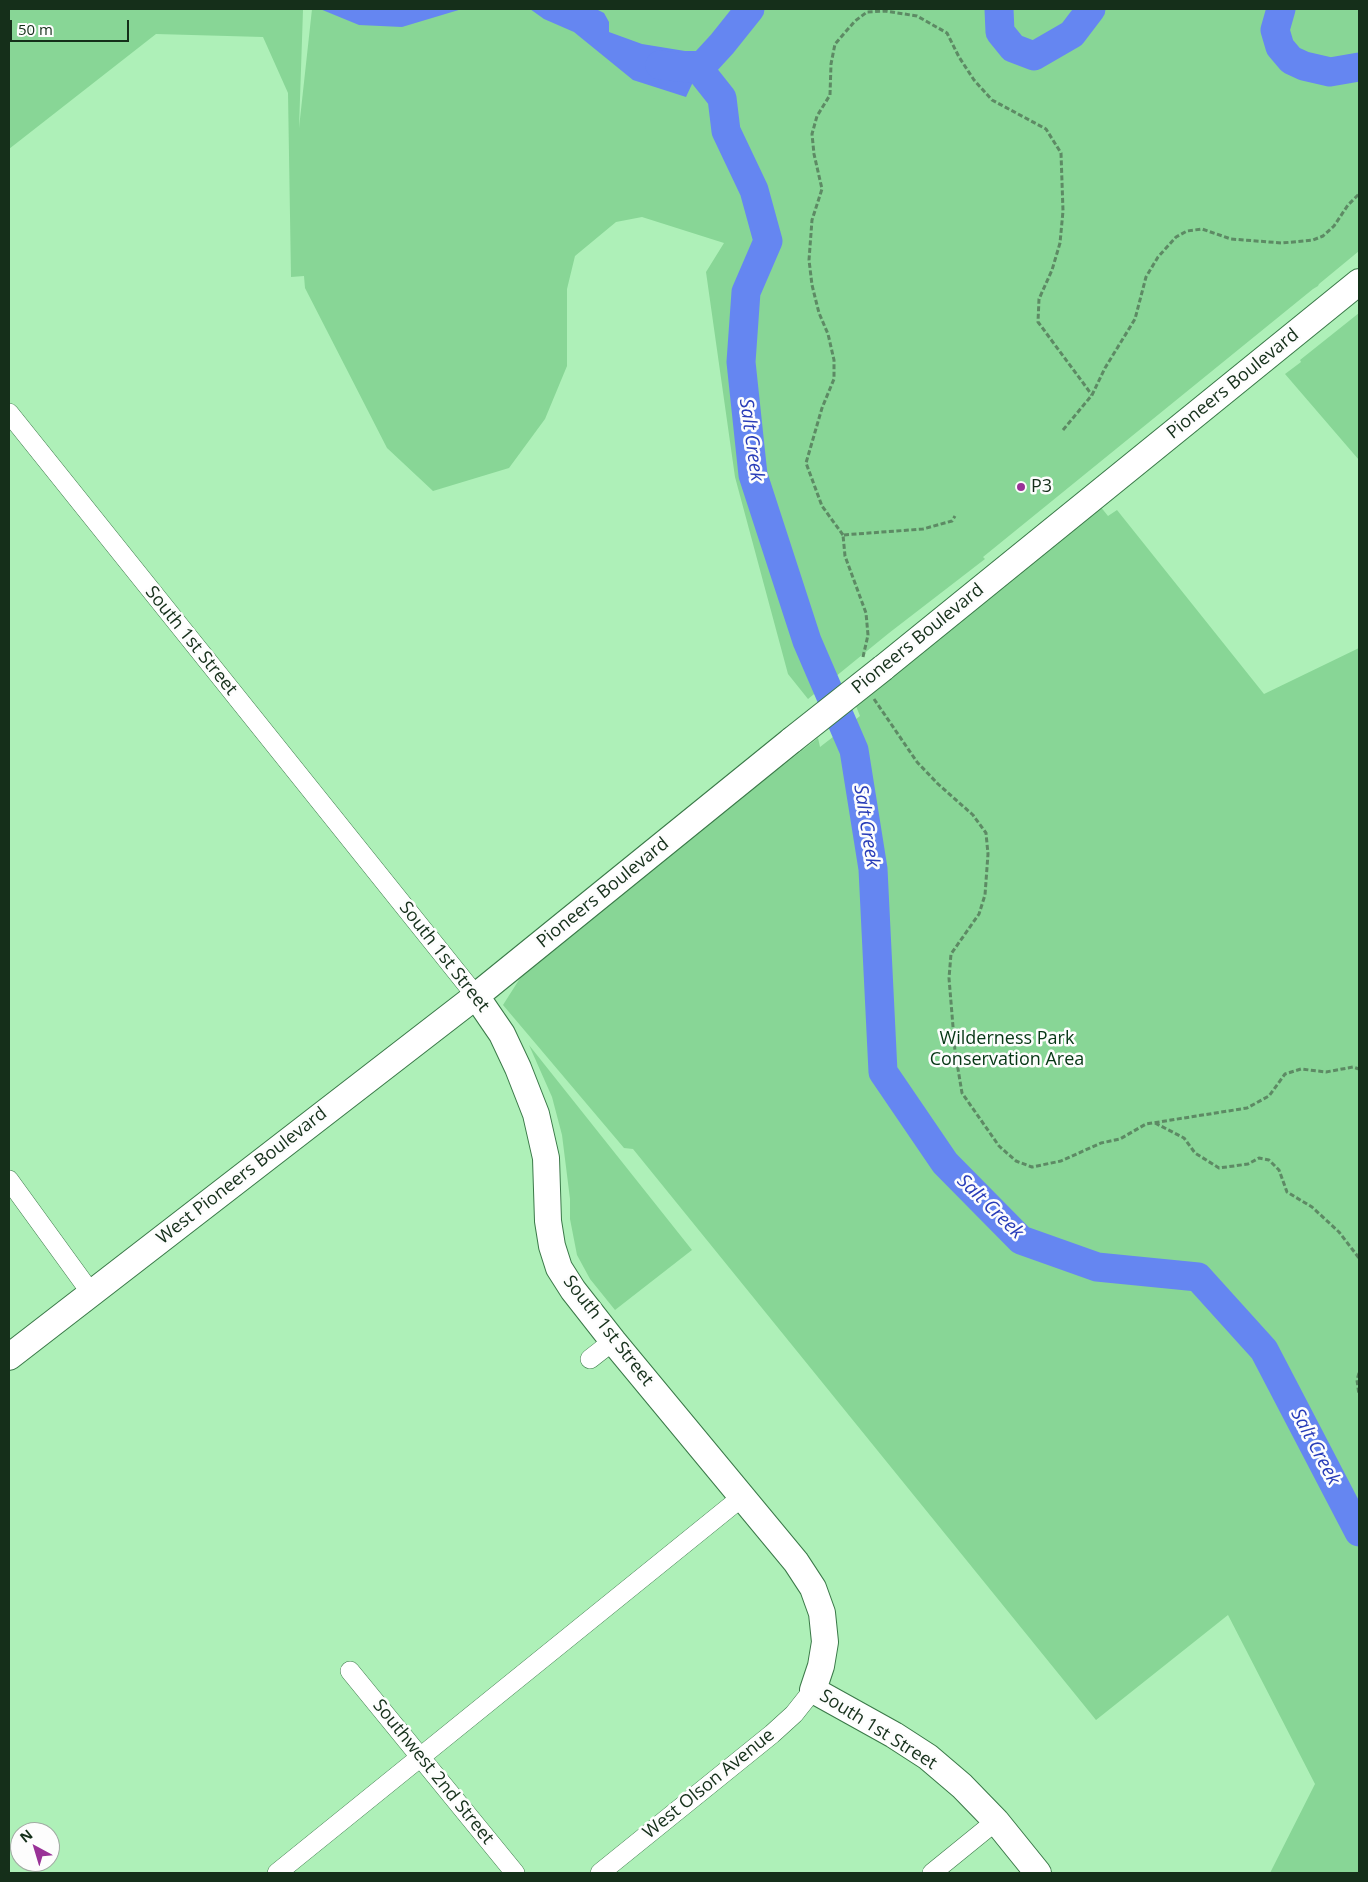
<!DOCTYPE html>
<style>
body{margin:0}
#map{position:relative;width:1368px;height:1882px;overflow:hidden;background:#aef0b8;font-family:"Open Sans",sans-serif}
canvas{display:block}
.frame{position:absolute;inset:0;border:10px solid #152f1a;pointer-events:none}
.north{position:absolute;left:10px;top:1822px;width:50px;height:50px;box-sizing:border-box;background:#fdfdfd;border:1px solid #a0aba2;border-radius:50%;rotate:321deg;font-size:14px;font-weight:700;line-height:20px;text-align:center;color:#152f1a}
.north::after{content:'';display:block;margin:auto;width:18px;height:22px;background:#993297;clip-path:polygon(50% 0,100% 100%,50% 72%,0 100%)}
.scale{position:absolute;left:10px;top:20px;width:119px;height:22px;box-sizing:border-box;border:2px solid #152f1a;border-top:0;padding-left:6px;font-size:15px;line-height:18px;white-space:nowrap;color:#152f1a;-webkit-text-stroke:4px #fdfdfd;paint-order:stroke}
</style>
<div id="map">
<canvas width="1368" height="1882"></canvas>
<div class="frame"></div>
<div class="north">N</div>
<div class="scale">50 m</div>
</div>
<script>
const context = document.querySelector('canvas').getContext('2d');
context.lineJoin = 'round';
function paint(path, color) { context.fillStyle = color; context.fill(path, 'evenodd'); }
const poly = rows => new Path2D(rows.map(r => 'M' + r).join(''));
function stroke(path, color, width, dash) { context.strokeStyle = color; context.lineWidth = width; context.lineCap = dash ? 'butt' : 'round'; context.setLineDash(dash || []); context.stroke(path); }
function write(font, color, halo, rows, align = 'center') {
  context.font = font + ' "Open Sans",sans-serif'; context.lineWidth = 5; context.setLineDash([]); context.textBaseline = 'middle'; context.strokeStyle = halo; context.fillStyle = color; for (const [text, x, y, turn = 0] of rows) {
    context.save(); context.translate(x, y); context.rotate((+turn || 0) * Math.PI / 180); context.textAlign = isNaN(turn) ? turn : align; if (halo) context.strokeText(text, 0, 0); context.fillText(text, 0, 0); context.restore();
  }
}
paint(poly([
 [9,9,300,9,303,10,299,128,312,9,1359,9,1359,251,1319,284,1318,286,1313,289,983,557,985,559,889,633,808,699,788,674,735,477,706,272,724,243,642,217,616,222,575,256,567,289,567,366,545,419,509,468,433,491,387,448,305,288,304,276,291,277,288,93,263,37,156,34,9,149],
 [1359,313,1359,460,1285,374,1301,362,1300,360],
 [1100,506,1108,516,1117,510,1264,694,1359,648,1359,1873,1270,1873,1315,1784,1228,1615,1096,1720,633,1149,624,1148,503,1005,529,964,818,738,820,747,860,716,856,706],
 [529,1045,692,1250,615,1310,590,1279,577,1255,570,1219,570,1199,562,1135,552,1097]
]), '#88d696');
paint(poly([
 [320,9,462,9,402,27,359,25],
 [530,9,596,9,604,13,609,22,609,32,642,44,685,51,700,51,699,69,686,97,633,80,574,32,544,19]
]), '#6586f1');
stroke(poly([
 [999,9,1000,32,1013,48,1034,56,1072,34,1091,9],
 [1281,9,1275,30,1280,47,1291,60,1304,66,1330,72,1359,67],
 [660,65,699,69,722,98,726,131,754,190,768,241,746,292,741,362,753,475,807,641,854,750,873,869,883,1072,945,1163,1021,1240,1097,1267,1198,1277,1264,1350,1359,1532],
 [699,69,722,44,750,9]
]), '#6586f1', 29);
const street = poly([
 [9,413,476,996],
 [9,1180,91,1293],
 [590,1359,613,1341],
 [350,1671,515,1873],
 [277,1873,742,1497],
 [600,1873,772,1734,794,1714,813,1690],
 [932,1873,996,1821]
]);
const secondary = poly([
 [883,668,1359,282],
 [476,996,502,1034,518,1068,536,1114,546,1158,548,1221,552,1246,559,1268,573,1290,613,1341,796,1562,813,1588,822,1613,825,1642,821,1666,813,1690,894,1735,928,1757,962,1786,996,1821,1038,1873],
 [9,1357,476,996,792,740]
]);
stroke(street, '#3a7948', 20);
stroke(secondary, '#3a7948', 28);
stroke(poly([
 [1063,430,1092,395,1105,368,1135,319,1146,277,1158,257,1176,237,1187,231,1202,229,1231,239,1282,243,1313,240,1323,236,1334,226,1348,205,1359,194],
 [843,535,822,506,806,463,822,408,834,379,834,360,828,334,819,313,812,285,809,260,812,220,822,189,814,154,812,134,817,116,830,95,831,64,835,44,855,21,867,12,885,11,917,16,947,33,959,57,974,80,992,100,1046,129,1061,153,1063,211,1060,243,1052,270,1039,299,1038,322,1092,395],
 [863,657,868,635,866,613,845,556,843,535,923,529,952,521,955,516],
 [874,699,917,762,938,784,973,815,986,833,988,854,985,895,979,914,951,954,949,978,955,1051,962,1093,999,1146,1016,1161,1032,1167,1061,1161,1101,1143,1120,1139,1146,1124,1247,1108,1269,1096,1285,1074,1301,1069,1326,1072,1353,1067,1359,1069],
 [1155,1123,1184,1138,1195,1153,1219,1168,1248,1164,1259,1158,1269,1160,1279,1170,1287,1192,1312,1207,1339,1232,1359,1258],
 [1359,1373,1357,1380,1359,1395]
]), '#5d8a64', 3, [5, 2.5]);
stroke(street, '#fff', 19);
stroke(secondary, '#fff', 26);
const secondaryBridge = poly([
 [792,740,883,668]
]);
stroke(secondaryBridge, '#3a7948', 28, []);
stroke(secondaryBridge, '#fff', 26);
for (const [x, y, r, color] of [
 [1021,487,5,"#993297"]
]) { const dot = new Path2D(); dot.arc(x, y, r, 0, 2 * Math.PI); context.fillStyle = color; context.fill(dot); stroke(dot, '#fdfdfd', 2); }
write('18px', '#152f1a', '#fdfdfd', [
 ["Pioneers Boulevard",1233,384,-39],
 ["Pioneers Boulevard",918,639,-39],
 ["South 1st Street",191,641,51],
 ["Pioneers Boulevard",603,893,-39],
 ["South 1st Street",444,957,52],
 ["West Pioneers Boulevard",242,1176,-38],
 ["South 1st Street",608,1331,52],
 ["South 1st Street",878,1730,32],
 ["Southwest 2nd Street",433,1772,51],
 ["West Olson Avenue",709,1784,-39]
]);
write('18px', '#152f1a', '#fdfdfd', [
 ["P3",1031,487]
], 'left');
write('18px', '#063715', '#fdfdfd', [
 ["Wilderness Park",1007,1039],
 ["Conservation Area",1007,1060]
]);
write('italic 19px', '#283cb8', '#fdfdfd', [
 ["Salt Creek",751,440,82],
 ["Salt Creek",866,826,81],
 ["Salt Creek",990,1207,44],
 ["Salt Creek",1315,1447,62]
]);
</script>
